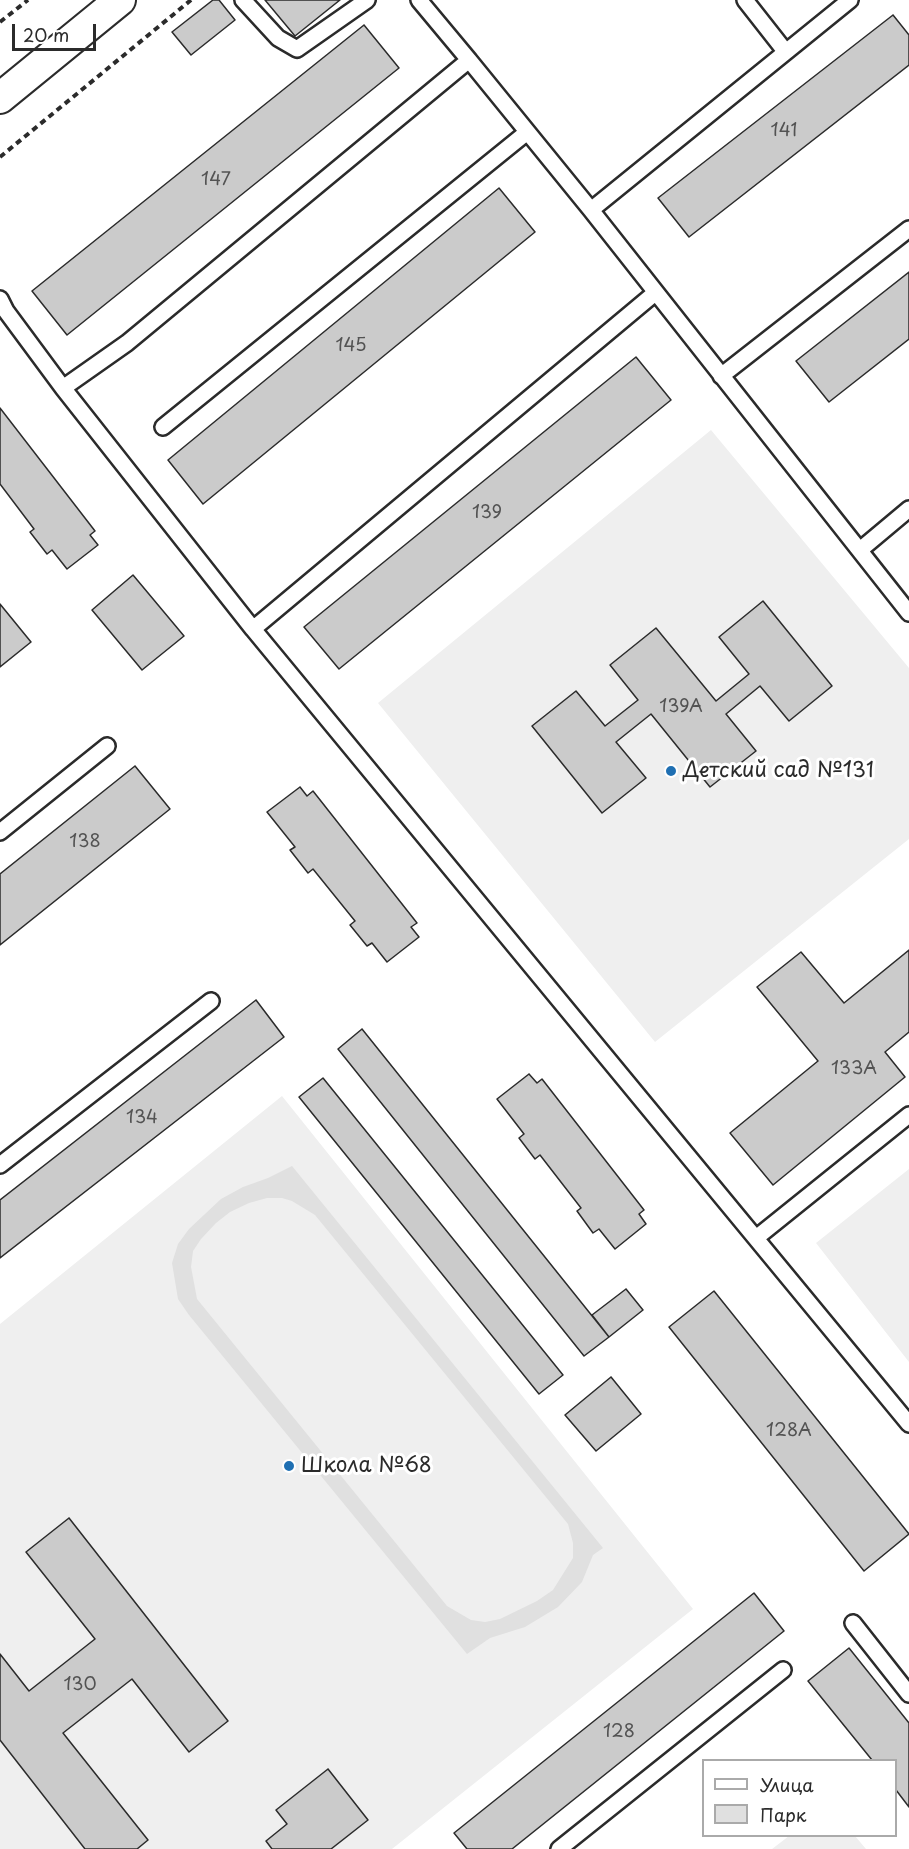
<!DOCTYPE html>
<meta charset="utf-8">
<style>
body{margin:0}
#map{position:relative;width:909px;height:1849px;overflow:hidden;background:#fff;font-family:"Playpen Sans",sans-serif}
canvas{display:block}
.legend{position:absolute;left:702px;top:1759px;width:195px;height:78px;box-sizing:border-box;background:#fff;border:2px solid #aaa;margin:0;padding:8px 10px;list-style:none;font-size:18px;color:#2b2b2b}
.legend li{display:flex;align-items:center;gap:12px;height:30px}
.legend b{width:30px;border:2px solid #aaa}
.scale{position:absolute;left:12px;top:24px;width:84px;height:27px;box-sizing:border-box;border:3px solid #2b2b2b;border-top:0;padding-left:8px;font-size:18px;line-height:21px;white-space:nowrap;color:#2b2b2b;-webkit-text-stroke:4px #fff;paint-order:stroke}
</style>
<div id="map">
<canvas width="909" height="1849"></canvas>
<ul class="legend">
<li><b style="height:8px;background:#fff"></b>Улица</li>
<li><b style="height:16px;background:#e0e0e0"></b>Парк</li>
</ul>
<div class="scale">20 m</div>
</div>
<script>
const context = document.querySelector('canvas').getContext('2d');
context.lineJoin = 'round';
function paint(path, color) { context.fillStyle = color; context.fill(path, 'evenodd'); }
const poly = rows => new Path2D(rows.map(r => 'M' + r).join(''));
function stroke(path, color, width, dash) { context.strokeStyle = color; context.lineWidth = width; context.lineCap = dash ? 'butt' : 'round'; context.setLineDash(dash || []); context.stroke(path); }
function write(font, color, halo, rows, align = 'center') {
  context.font = font + ' "Playpen Sans",sans-serif'; context.lineWidth = 6; context.setLineDash([]); context.textBaseline = 'middle'; context.strokeStyle = halo; context.fillStyle = color; for (const [text, x, y, turn = 0] of rows) {
    context.save(); context.translate(x, y); context.rotate((+turn || 0) * Math.PI / 180); context.textAlign = isNaN(turn) ? turn : align; if (halo) context.strokeText(text, 0, 0); context.fillText(text, 0, 0); context.restore();
  }
}
paint(poly([
 [711,430,909,668,909,839,655,1042,378,703],
 [282,1096,693,1609,392,1849,0,1849,0,1324],
 [909,1169,909,1362,816,1243],
 [789,1836,855,1836,866,1849,772,1849]
]), '#efefef');
paint(poly([
 [292,1166,603,1548,593,1555,582,1582,558,1607,525,1627,490,1638,467,1654,189,1315,178,1299,172,1263,178,1244,189,1229,221,1199,243,1187,268,1178],
 [267,1198,282,1198,292,1201,315,1215,568,1524,573,1543,573,1558,553,1590,537,1601,500,1619,485,1622,471,1620,447,1606,197,1299,191,1267,193,1251,201,1239,216,1223,230,1212,249,1203]
]), '#e0e0e0');
const building = poly([
 [213,0,219,0,235,20,191,55,172,32,213,0],
 [265,0,340,0,295,36,265,0],
 [893,15,909,35,909,65,689,237,658,198,893,15],
 [364,25,399,68,67,335,32,291,364,25],
 [499,188,535,232,203,504,168,460,499,188],
 [909,272,909,339,829,402,796,361,909,272],
 [636,357,671,400,339,669,304,627,636,357],
 [0,408,95,531,90,535,98,545,67,569,52,550,47,554,30,532,34,529,0,484,0,408],
 [133,575,184,636,142,670,92,610,133,575],
 [763,601,832,686,789,721,760,686,726,714,756,751,710,787,651,714,616,742,646,778,602,813,532,726,576,691,605,726,638,700,610,665,656,628,716,701,749,674,719,637,763,601],
 [0,604,31,642,0,667,0,604],
 [135,766,170,809,0,945,0,874,135,766],
 [300,787,307,796,313,791,417,923,411,927,419,937,387,962,372,943,367,946,350,925,355,921,313,869,308,873,290,850,295,847,267,812,300,787],
 [909,950,909,1032,885,1052,905,1077,773,1185,730,1133,818,1061,757,987,801,952,844,1003,909,950],
 [256,1000,284,1037,0,1258,0,1200,256,1000],
 [362,1029,609,1337,584,1356,338,1049,362,1029],
 [529,1074,537,1083,542,1079,644,1210,639,1214,646,1224,615,1249,599,1229,593,1233,577,1211,581,1208,540,1155,535,1159,519,1138,524,1134,497,1099,529,1074],
 [323,1078,563,1375,539,1394,299,1097,323,1078],
 [626,1289,643,1310,609,1337,592,1315,626,1289],
 [714,1291,909,1534,864,1571,669,1327,714,1291],
 [611,1377,641,1414,596,1451,565,1415,611,1377],
 [69,1518,228,1721,189,1752,132,1679,63,1733,148,1840,137,1849,85,1849,0,1740,0,1654,29,1691,95,1639,26,1552,69,1518],
 [754,1593,784,1631,512,1849,467,1849,454,1833,754,1593],
 [849,1648,909,1723,909,1807,896,1790,896,1760,872,1760,808,1681,849,1648],
 [328,1769,368,1820,331,1849,272,1849,266,1841,287,1824,276,1810,328,1769]
]);
paint(building, '#cbcbcb');
stroke(building, '#2b2b2b', 1.5);
const service = poly([
 [243,0,278,38,297,49,367,0],
 [745,0,785,51],
 [469,60,591,210,909,613],
 [591,210,850,0],
 [0,299,6,311,63,388,253,629,909,1424],
 [721,376,909,229],
 [63,388,127,343,469,60,419,0],
 [163,427,526,133],
 [860,550,909,509],
 [253,629,655,293],
 [0,832,107,746],
 [0,1165,211,1001],
 [756,1238,909,1115],
 [853,1623,909,1694],
 [559,1849,783,1670]
]);
const minor = poly([
 [0,98,120,0]
]);
stroke(service, '#2b2b2b', 20);
stroke(minor, '#2b2b2b', 34);
stroke(poly([
 [0,22,28,0],
 [0,157,191,0]
]), '#2b2b2b', 4, [6, 4.5]);
stroke(service, '#fff', 15);
stroke(minor, '#fff', 30);
for (const [x, y, r, color] of [
 [671,771,6,"#1f6fb2"],
 [289,1466,6,"#1f6fb2"]
]) { const dot = new Path2D(); dot.arc(x, y, r, 0, 2 * Math.PI); context.fillStyle = color; context.fill(dot); stroke(dot, '#fff', 2); }
write('18px', '#535353', null, [
 ["141",784,131],
 ["147",216,180],
 ["145",351,346],
 ["139",487,513],
 ["139А",681,707],
 ["138",85,842],
 ["133А",854,1069],
 ["134",142,1118],
 ["128А",789,1431],
 ["130",80,1685],
 ["128",619,1732]
]);
write('21px', '#2b2b2b', '#fff', [
 ["Детский сад №131",683,771],
 ["Школа №68",301,1466]
], 'left');
</script>
